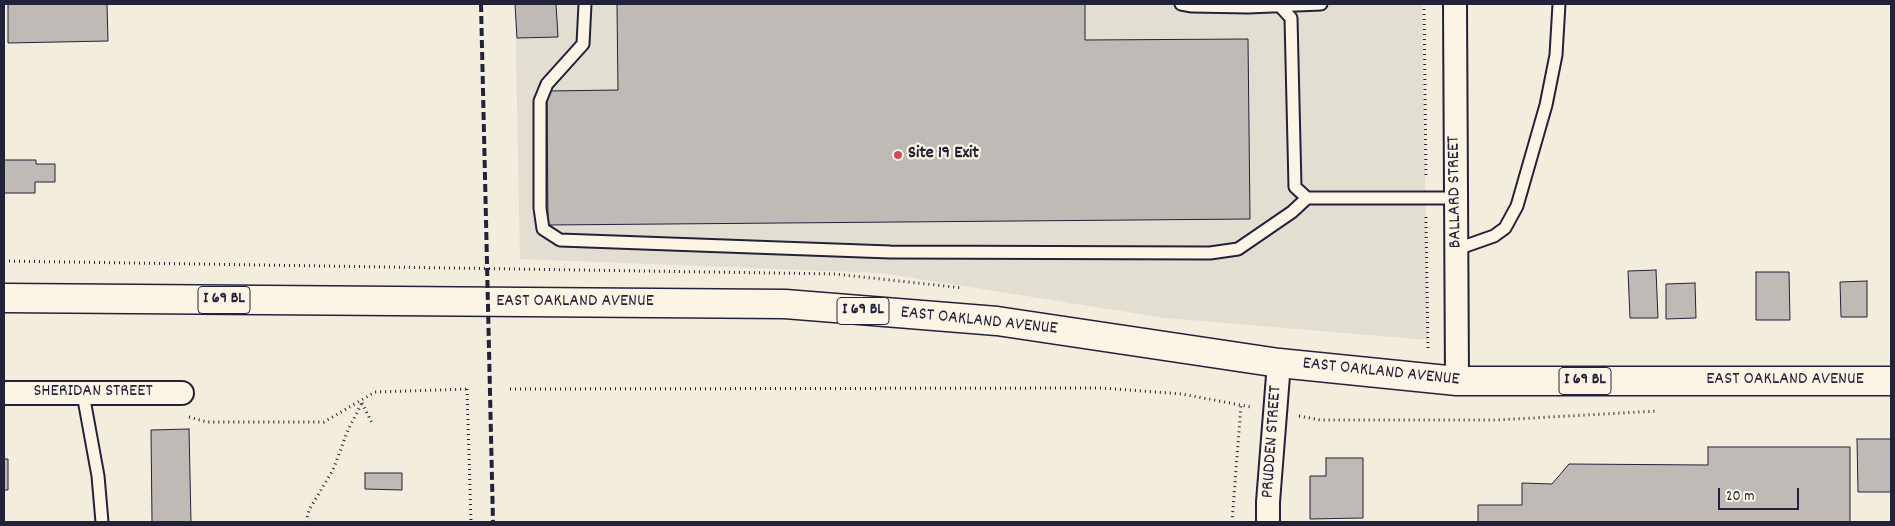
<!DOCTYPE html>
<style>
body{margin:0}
#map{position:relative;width:1895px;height:526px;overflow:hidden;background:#f3edde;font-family:Dekko,sans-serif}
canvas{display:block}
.frame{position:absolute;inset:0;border:5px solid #22223b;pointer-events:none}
.scale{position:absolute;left:1718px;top:488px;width:81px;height:22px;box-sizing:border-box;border:2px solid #22223b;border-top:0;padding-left:6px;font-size:15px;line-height:18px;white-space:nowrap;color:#22223b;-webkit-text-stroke:4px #fcf5e5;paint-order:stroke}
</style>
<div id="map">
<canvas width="1895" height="526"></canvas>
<div class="frame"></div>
<div class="scale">20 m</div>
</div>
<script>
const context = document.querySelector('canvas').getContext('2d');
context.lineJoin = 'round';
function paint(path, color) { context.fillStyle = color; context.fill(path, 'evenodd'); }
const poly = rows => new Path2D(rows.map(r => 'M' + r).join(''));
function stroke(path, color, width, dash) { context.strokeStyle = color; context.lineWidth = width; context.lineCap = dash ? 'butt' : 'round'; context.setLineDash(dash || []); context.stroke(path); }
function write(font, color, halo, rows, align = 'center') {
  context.font = font + ' Dekko,sans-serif'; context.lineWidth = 4.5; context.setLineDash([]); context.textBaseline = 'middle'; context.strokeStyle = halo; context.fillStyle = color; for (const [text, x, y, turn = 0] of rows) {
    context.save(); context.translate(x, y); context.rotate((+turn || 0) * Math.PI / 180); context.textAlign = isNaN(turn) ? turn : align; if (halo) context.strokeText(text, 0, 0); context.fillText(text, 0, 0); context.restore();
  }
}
paint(poly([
 [515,4,1422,4,1428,340,1165,318,881,273,520,259]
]), '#e3ded2');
const building = poly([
 [8,4,107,4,108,41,8,43,8,4],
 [515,4,556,4,558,37,517,38,515,4],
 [617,4,1085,4,1085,40,1248,39,1250,219,548,225,547,91,618,90,617,4],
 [4,160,36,160,36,164,55,164,55,182,35,182,35,193,4,193,4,160],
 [1656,270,1658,318,1630,318,1628,271,1656,270],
 [1756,272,1789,272,1790,320,1756,320,1756,272],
 [1867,281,1867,317,1841,317,1840,282,1867,281],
 [1695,283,1696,318,1666,319,1666,284,1695,283],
 [189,429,191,522,152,522,151,430,189,429],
 [1857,439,1891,439,1891,492,1858,492,1857,439],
 [1708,447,1850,447,1850,522,1478,522,1478,505,1522,505,1522,483,1552,484,1569,464,1708,465,1708,447],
 [1326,458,1363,458,1363,518,1310,519,1310,476,1326,476,1326,458],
 [4,459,8,459,8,490,4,490,4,459],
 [365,473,402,473,402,490,365,489,365,473]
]);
paint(building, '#bfbab6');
stroke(building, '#22223b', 1);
const service = poly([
 [585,4,583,44,547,84,540,101,540,208,543,229,560,240,890,252,1210,253,1238,249,1292,212,1307,198],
 [1181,4,1192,6,1248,7,1321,4],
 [1279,5,1291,18,1295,187,1307,198,1456,198],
 [1457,249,1494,236,1505,228,1517,206,1546,105,1556,55,1559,4],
 [83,394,98,476,102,522]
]);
const minor = poly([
 [1455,4,1457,381],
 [4,393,182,393],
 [1268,522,1268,502,1279,363]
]);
const primary = poly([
 [4,298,785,304,997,321,1279,363,1457,381,1891,381]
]);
stroke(service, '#22223b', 15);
stroke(minor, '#22223b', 26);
stroke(primary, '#22223b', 31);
stroke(poly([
 [1424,4,1426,178],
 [1426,217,1428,350],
 [4,261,835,274,963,288],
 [467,389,471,522],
 [510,389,1102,388,1182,394,1251,407],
 [362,403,373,425],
 [1299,416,1320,420,1497,420,1657,411],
 [189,417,207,422,324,422,375,392,469,389],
 [306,522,309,510,333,470,348,430,362,403],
 [1232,522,1241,405]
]), '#22223b', 3, [1, 4]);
stroke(service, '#fcf5e5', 11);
stroke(minor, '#fcf5e5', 22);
stroke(primary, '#fcf5e5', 28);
stroke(poly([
 [481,4,493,522]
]), '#22223b', 4, [8, 4]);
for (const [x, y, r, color] of [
 [898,155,5,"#d1495b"]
]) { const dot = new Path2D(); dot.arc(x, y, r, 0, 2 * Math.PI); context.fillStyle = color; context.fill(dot); stroke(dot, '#fcf5e5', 2); }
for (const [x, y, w] of [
 [224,300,52],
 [863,311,52],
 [1585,381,52]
]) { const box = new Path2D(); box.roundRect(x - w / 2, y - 13.5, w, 27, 4); context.fillStyle = '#fcf5e5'; context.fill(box); stroke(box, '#22223b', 1); }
write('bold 16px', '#22223b', null, [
 ["I 69 BL",224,300],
 ["I 69 BL",863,311],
 ["I 69 BL",1585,381]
]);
write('bold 18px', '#22223b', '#fcf5e5', [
 ["Site 19 Exit",908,155]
], 'left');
write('18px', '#22223b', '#fcf5e5', [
 ["BALLARD STREET",1456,192,-91],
 ["EAST OAKLAND AVENUE",575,303],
 ["EAST OAKLAND AVENUE",979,322,6],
 ["EAST OAKLAND AVENUE",1381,373,6],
 ["EAST OAKLAND AVENUE",1785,381],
 ["SHERIDAN STREET",93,393],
 ["PRUDDEN STREET",1273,442,-86]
]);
</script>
